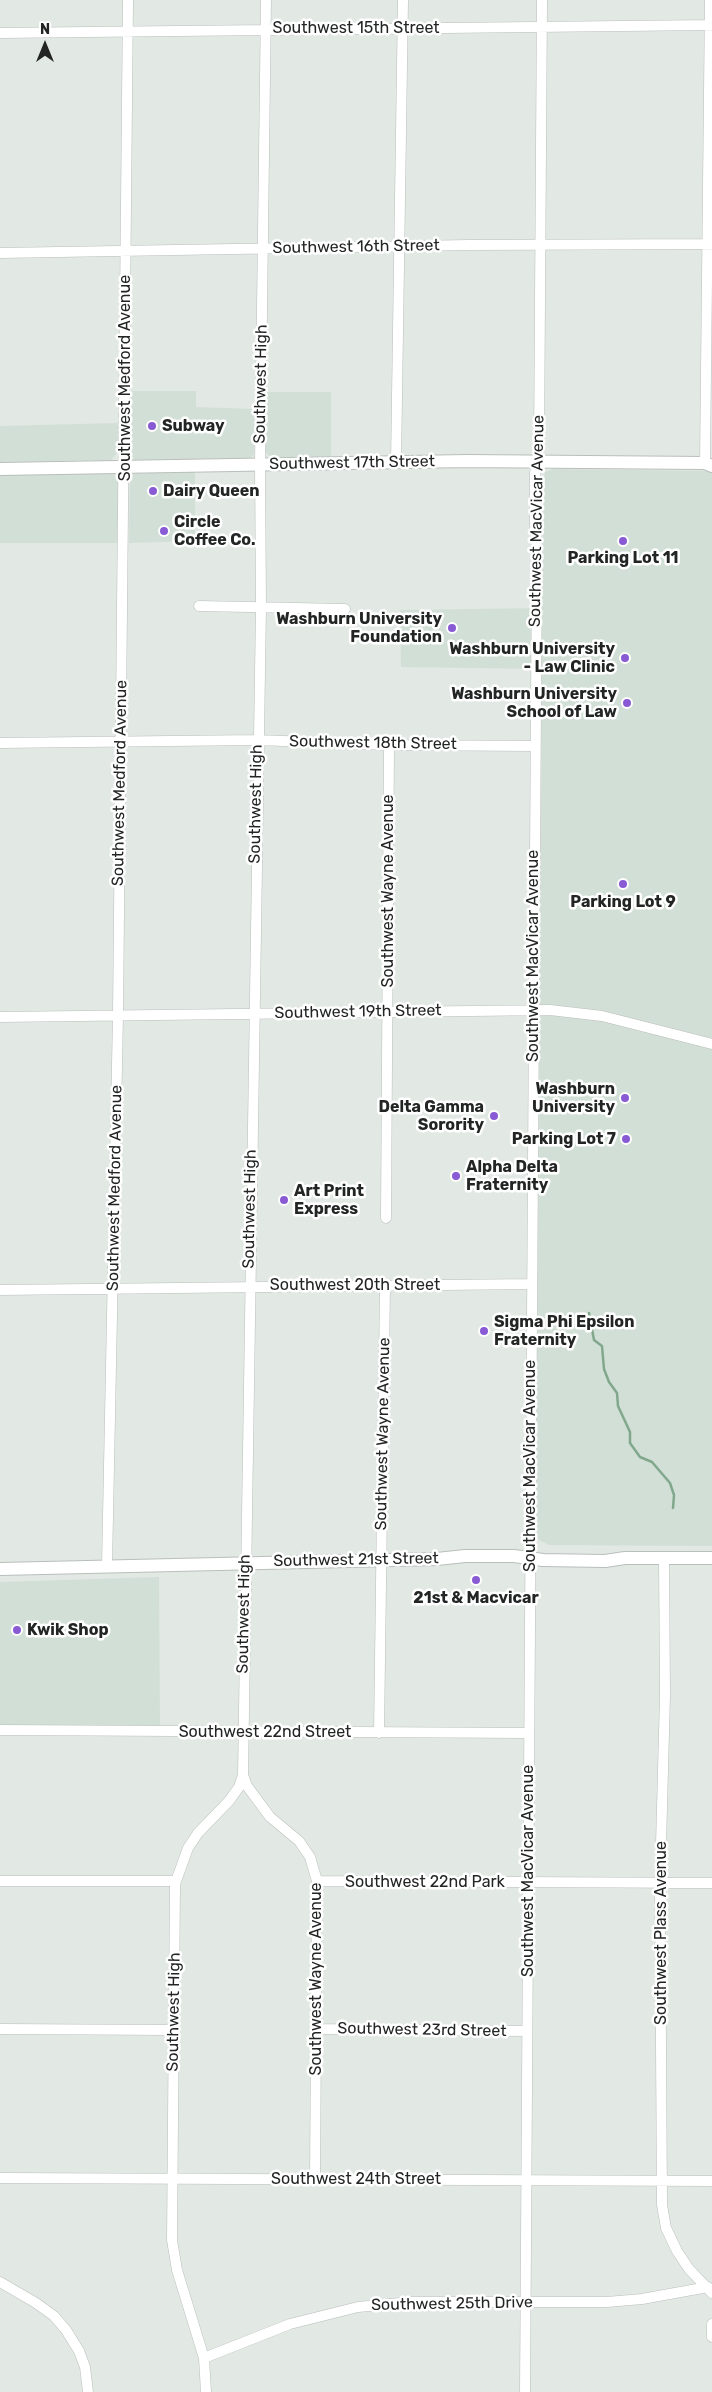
<!DOCTYPE html>
<style>
body{margin:0}
#map{position:relative;width:712px;height:2392px;overflow:hidden;background:#e2e8e4;font-family:Rubik,sans-serif}
canvas{display:block}
.north{position:absolute;left:20px;top:20px;width:50px;height:50px;-webkit-text-stroke:4px #fff;paint-order:stroke;rotate:0deg;font-size:14px;font-weight:700;line-height:20px;text-align:center;color:#232524}
.north::after{content:'';display:block;margin:auto;width:18px;height:22px;background:#232524;clip-path:polygon(50% 0,100% 100%,50% 72%,0 100%)}
</style>
<div id="map">
<canvas width="712" height="2392"></canvas>
<div class="north">N</div>
</div>
<script>
const context = document.querySelector('canvas').getContext('2d');
context.lineJoin = 'round';
function paint(path, color) { context.fillStyle = color; context.fill(path, 'evenodd'); }
const poly = rows => new Path2D(rows.map(r => 'M' + r).join(''));
function stroke(path, color, width, dash) { context.strokeStyle = color; context.lineWidth = width; context.lineCap = dash ? 'butt' : 'round'; context.setLineDash(dash || []); context.stroke(path); }
function write(font, color, halo, rows, align = 'center') {
  context.font = font + ' Rubik,sans-serif'; context.lineWidth = 5; context.setLineDash([]); context.textBaseline = 'middle'; context.strokeStyle = halo; context.fillStyle = color; for (const [text, x, y, turn = 0] of rows) {
    context.save(); context.translate(x, y); context.rotate((+turn || 0) * Math.PI / 180); context.textAlign = isNaN(turn) ? turn : align; if (halo) context.strokeText(text, 0, 0); context.fillText(text, 0, 0); context.restore();
  }
}
paint(poly([
 [128,391,196,391,196,407,255,409,254,454,250,458,134,460,128,454],
 [266,392,331,392,331,457,272,457,268,455,265,451],
 [118,423,118,452,111,460,0,462,0,426],
 [553,469,712,471,712,1546,549,1545,539,1540,536,1534,542,669,401,667,400,610,542,608,543,480,545,472],
 [195,471,195,541,129,543,130,474],
 [112,472,118,477,119,483,118,543,0,543,0,474],
 [159,1577,160,1726,0,1725,0,1582]
]), '#d2dfd6');
stroke(poly([
 [589,1313,594,1340,602,1346,604,1369,609,1382,617,1393,618,1406,630,1432,630,1443,640,1457,652,1462,670,1483,674,1495,673,1508]
]), '#81a88d', 2.5);
const minor = poly([
 [0,33,712,25],
 [0,253,469,245,712,244],
 [396,463,403,0],
 [705,463,710,0],
 [199,606,345,609],
 [0,743,257,740,389,745,535,746],
 [0,1017,550,1010,602,1016,712,1044],
 [386,1218,389,745],
 [0,1290,531,1284],
 [664,1558,665,1695,660,1883,662,2205,666,2228,677,2251,689,2269,712,2293],
 [107,1566,118,1015,128,0],
 [0,1730,529,1733],
 [379,1733,385,1286],
 [243,1775,247,1786,270,1817,299,1841,310,1857,317,1881,315,2180],
 [0,1881,175,1881],
 [317,1881,712,1883],
 [0,2029,174,2030],
 [317,2029,526,2031],
 [0,2178,712,2181],
 [0,2282,36,2303,54,2316,66,2330,79,2351,85,2367,88,2392],
 [712,2324,712,2337],
 [204,2358,290,2324,358,2307,411,2302,607,2302,642,2299,708,2287],
 [206,2392,204,2358,177,2270,172,2240,175,1884,188,1848,198,1833,229,1801,239,1787,243,1775,261,607,260,464,266,0],
 [525,2392,537,552,535,524,535,473,539,449,542,0]
]);
const major = poly([
 [0,469,467,461,705,463,712,466],
 [0,1569,437,1559,465,1556,514,1556,543,1560,605,1561,625,1558,712,1558]
]);
stroke(minor, '#b9bfbb', 11);
stroke(major, '#b9bfbb', 14);
stroke(minor, '#fff', 10);
stroke(major, '#fff', 12);
for (const [x, y, r, color] of [
 [152,426,5,"#885ad3"],
 [153,491,5,"#885ad3"],
 [164,531,5,"#885ad3"],
 [623,541,5,"#885ad3"],
 [452,628,5,"#885ad3"],
 [625,658,5,"#885ad3"],
 [627,703,5,"#885ad3"],
 [623,884,5,"#885ad3"],
 [625,1098,5,"#885ad3"],
 [494,1116,5,"#885ad3"],
 [626,1139,5,"#885ad3"],
 [456,1176,5,"#885ad3"],
 [284,1200,5,"#885ad3"],
 [484,1331,5,"#885ad3"],
 [476,1580,5,"#885ad3"],
 [17,1630,5,"#885ad3"]
]) { const dot = new Path2D(); dot.arc(x, y, r, 0, 2 * Math.PI); context.fillStyle = color; context.fill(dot); stroke(dot, '#fff', 2); }
write('16px', '#232524', '#fff', [
 ["Southwest 15th Street",356,28],
 ["Southwest 16th Street",356,247,-1],
 ["Southwest Medford Avenue",125,378,-90],
 ["Southwest High",261,384,-89],
 ["Southwest 17th Street",352,463,-1],
 ["Southwest MacVicar Avenue",537,521,-89],
 ["Southwest 18th Street",373,743,1],
 ["Southwest Medford Avenue",120,783,-89],
 ["Southwest High",256,804,-89],
 ["Southwest Wayne Avenue",388,891,-90],
 ["Southwest MacVicar Avenue",533,956,-90],
 ["Southwest 19th Street",358,1012,-1],
 ["Southwest Medford Avenue",115,1188,-89],
 ["Southwest High",250,1209,-89],
 ["Southwest 20th Street",355,1285],
 ["Southwest Wayne Avenue",383,1434,-89],
 ["Southwest MacVicar Avenue",530,1466,-90],
 ["Southwest 21st Street",356,1560,-1],
 ["Southwest High",244,1614,-89],
 ["Southwest 22nd Street",265,1732],
 ["Southwest MacVicar Avenue",528,1871,-90],
 ["Southwest 22nd Park",425,1882],
 ["Southwest Plass Avenue",661,1933,-90],
 ["Southwest Wayne Avenue",316,1979,-90],
 ["Southwest High",174,2012,-89],
 ["Southwest 23rd Street",422,2030,1],
 ["Southwest 24th Street",356,2179],
 ["Southwest 25th Drive",452,2304,-1]
]);
write('bold 16px', '#232524', '#fff', [
 ["Subway",162,426],
 ["Dairy Queen",163,491],
 ["Circle",174,522],
 ["Coffee Co.",174,540],
 ["Parking Lot 11",623,558,"center"],
 ["Washburn University",442,619,"right"],
 ["Foundation",442,637,"right"],
 ["Washburn University",615,649,"right"],
 ["- Law Clinic",615,667,"right"],
 ["Washburn University",617,694,"right"],
 ["School of Law",617,712,"right"],
 ["Parking Lot 9",623,902,"center"],
 ["Washburn",615,1089,"right"],
 ["University",615,1107,"right"],
 ["Delta Gamma",484,1107,"right"],
 ["Sorority",484,1125,"right"],
 ["Parking Lot 7",616,1139,"right"],
 ["Alpha Delta",466,1167],
 ["Fraternity",466,1185],
 ["Art Print",294,1191],
 ["Express",294,1209],
 ["Sigma Phi Epsilon",494,1322],
 ["Fraternity",494,1340],
 ["21st & Macvicar",476,1598,"center"],
 ["Kwik Shop",27,1630]
], 'left');
</script>
